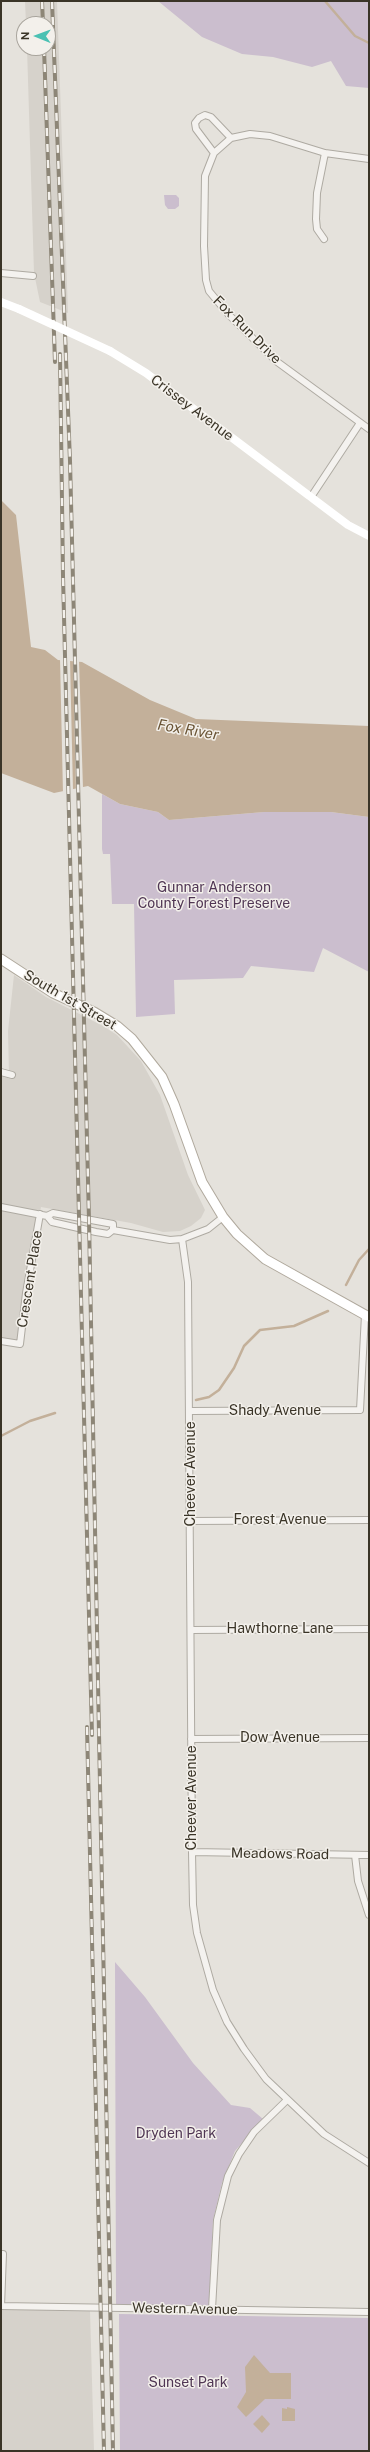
<!DOCTYPE html>
<style>
body{margin:0}
#map{position:relative;width:370px;height:2452px;overflow:hidden;background:#e5e2dc;font-family:"Public Sans",sans-serif}
canvas{display:block}
.frame{position:absolute;inset:0;border:2px solid #3a3427;pointer-events:none}
.north{position:absolute;left:16px;top:16px;width:40px;height:40px;box-sizing:border-box;background:#f3f0eb;border:1px solid #a9a59d;border-radius:50%;rotate:271deg;font-size:11px;font-weight:700;line-height:16px;text-align:center;color:#3a3427}
.north::after{content:'';display:block;margin:auto;width:14px;height:18px;background:#4ac1b3;clip-path:polygon(50% 0,100% 100%,50% 72%,0 100%)}
</style>
<div id="map">
<canvas width="370" height="2452"></canvas>
<div class="frame"></div>
<div class="north">N</div>
</div>
<script>
const context = document.querySelector('canvas').getContext('2d');
context.lineJoin = 'round';
function paint(path, color) { context.fillStyle = color; context.fill(path, 'evenodd'); }
const poly = rows => new Path2D(rows.map(r => 'M' + r).join(''));
function stroke(path, color, width, dash) { context.strokeStyle = color; context.lineWidth = width; context.lineCap = dash ? 'butt' : 'round'; context.setLineDash(dash || []); context.stroke(path); }
function write(font, color, halo, rows, align = 'center') {
  context.font = font + ' "Public Sans",sans-serif'; context.lineWidth = 3; context.setLineDash([]); context.textBaseline = 'middle'; context.strokeStyle = halo; context.fillStyle = color; for (const [text, x, y, turn = 0] of rows) {
    context.save(); context.translate(x, y); context.rotate((+turn || 0) * Math.PI / 180); context.textAlign = isNaN(turn) ? turn : align; if (halo) context.strokeText(text, 0, 0); context.fillText(text, 0, 0); context.restore();
  }
}
paint(poly([
 [25,1,57,1,68,313,40,302,34,273,27,48,48,48,48,24,26,24],
 [14,975,46,997,103,1026,117,1035,141,1061,160,1095,188,1175,205,1210,201,1218,191,1226,180,1231,163,1232,131,1223,41,1207,23,1300,18,1342,1,1339,1,1074,9,1075,8,1031],
 [1,2309,90,2311,94,2451,1,2451]
]), '#d6d2cb');
paint(poly([
 [158,1,369,1,369,88,346,86,331,61,312,67,273,57,242,54,202,37],
 [164,195,176,195,179,198,179,206,175,209,168,209,165,205],
 [102,794,120,804,158,812,169,820,264,812,331,812,369,817,369,972,323,948,314,972,251,966,243,978,174,980,175,1014,136,1017,134,904,112,904,110,854,103,854,102,849],
 [115,1962,145,1997,193,2063,231,2105,250,2108,263,2119,235,2151,222,2183,213,2220,209,2305,116,2305],
 [119,2314,369,2318,369,2451,120,2451]
]), '#cbbece');
paint(poly([
 [1,500,16,515,31,647,45,650,58,660,82,662,150,700,196,719,369,726,369,817,331,812,264,812,169,820,158,812,120,804,88,786,54,793,1,773],
 [254,2355,270,2373,291,2373,291,2399,265,2399,246,2417,237,2407,246,2392,245,2367],
 [287,2407,295,2409,295,2421,282,2421,282,2408,287,2409],
 [262,2415,270,2424,262,2433,253,2424]
]), '#c3b09a');
paint(poly([
 [60,658,70,659,73,791,63,794],
 [73,659,79,660,83,789,76,791]
]), '#e5e2dc');
stroke(poly([
 [325,1,355,36,369,43],
 [346,1285,359,1260,369,1249],
 [196,1400,209,1397,219,1390,234,1368,244,1346,260,1330,294,1326,328,1311],
 [1,1436,30,1421,55,1413]
]), '#c3b09a', 2.5);
const street = poly([
 [214,153,196,129,195,123,199,118,205,115,211,117,231,138],
 [369,159,325,153,270,136,250,134,231,138,214,153,205,176,204,246,206,280,209,291,229,315,276,361,369,429],
 [324,239,317,229,316,219,317,193,325,153],
 [1,273,33,276],
 [311,497,360,423],
 [1,1072,12,1075],
 [1,1207,47,1216,53,1213,113,1224,113,1230],
 [47,1216,52,1222,96,1232,108,1234,113,1230],
 [113,1230,170,1240,182,1239,208,1229,223,1217],
 [182,1239,188,1282,192,1852,193,1905,197,1933,213,1990,227,2022,244,2049,266,2079,324,2134,369,2163],
 [1,1341,20,1344,26,1293,40,1214],
 [191,1411,360,1410,365,1315],
 [191,1521,369,1520],
 [191,1630,369,1629],
 [191,1739,369,1738],
 [192,1852,369,1855],
 [355,1855,358,1881,369,1915],
 [1,2254,3,2254,1,2306],
 [1,2306,369,2312],
 [212,2309,217,2220,228,2176,239,2154,254,2132,287,2100]
]);
const primary = poly([
 [1,959,53,993,94,1012,117,1026,132,1039,162,1077,174,1104,202,1182,223,1217,237,1234,265,1259,369,1317]
]);
stroke(street, '#aeaaa2', 8);
stroke(primary, '#b0a99d', 11);
stroke(street, '#f4f2ef', 6);
stroke(poly([
 [1,302,19,309],
 [110,351,146,373,348,525,369,536]
]), '#fff', 8);
stroke(primary, '#fff', 9);
const rail = poly([
 [42,1,43,24],
 [52,1,70,461,89,1220,113,2451],
 [44,48,55,362],
 [60,354,63,576,92,1735],
 [87,1727,104,2451]
]);
stroke(rail, '#8d8677', 4);
stroke(rail, '#f3f0eb', 2.5, [8]);
stroke(poly([
 [19,309,110,351]
]), '#fff', 8);
write('14px', '#3a3427', '#f3f0eb', [
 ["Fox Run Drive",247,330,45],
 ["Crissey Avenue",192,408,37],
 ["South 1st Street",70,1000,30],
 ["Crescent Place",30,1279,-81],
 ["Shady Avenue",275,1411],
 ["Cheever Avenue",191,1474,-90],
 ["Forest Avenue",280,1520],
 ["Hawthorne Lane",280,1629],
 ["Dow Avenue",280,1738],
 ["Cheever Avenue",192,1798,-90],
 ["Meadows Road",280,1854,1],
 ["Western Avenue",185,2309,1]
]);
write('14px', '#503654', '#f3f0eb', [
 ["Gunnar Anderson",214,888],
 ["County Forest Preserve",214,904],
 ["Dryden Park",176,2134],
 ["Sunset Park",188,2383]
]);
write('italic 15px', '#6a5435', '#f3f0eb', [
 ["Fox River",188,730,10]
]);
</script>
